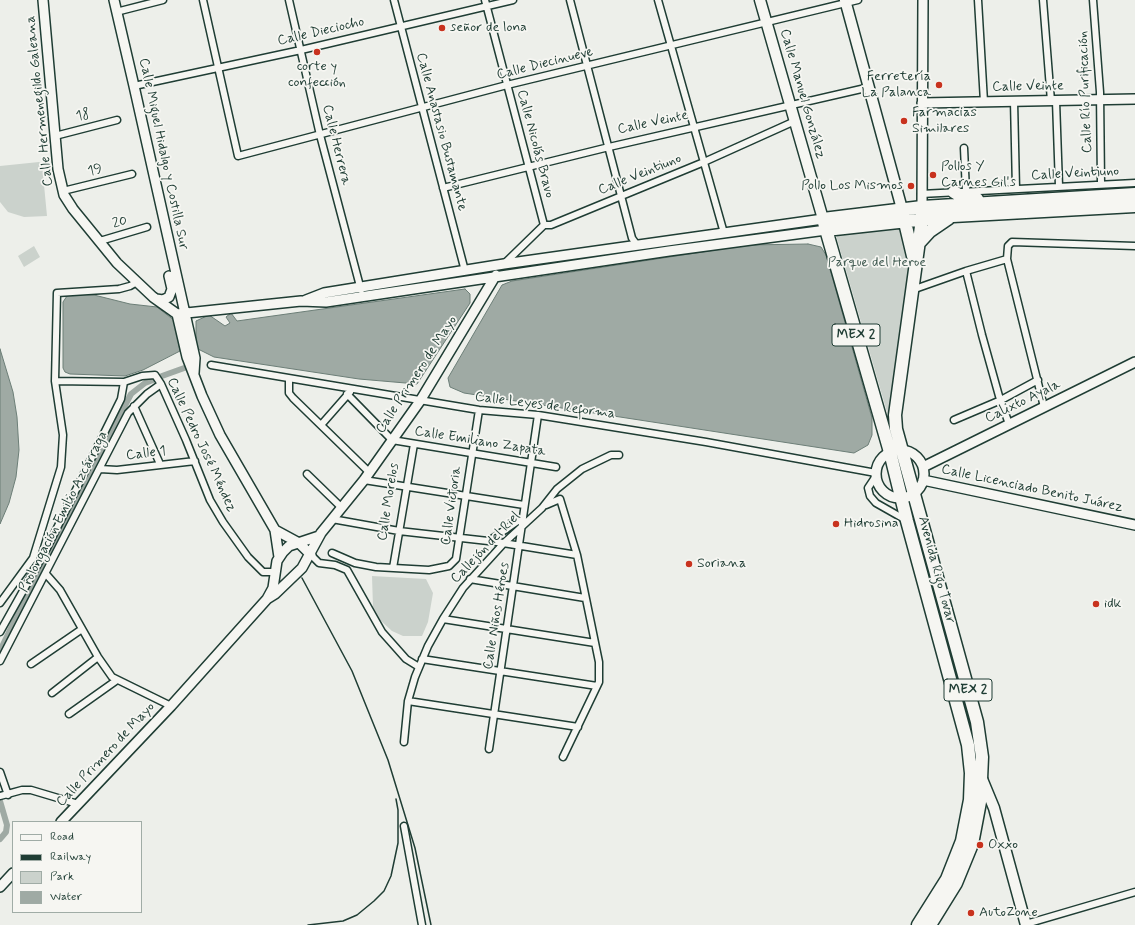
<!DOCTYPE html>
<meta charset="utf-8">
<style>
body{margin:0}
#map{position:relative;width:1135px;height:925px;overflow:hidden;background:#edefea;font-family:Mynerve,sans-serif}
canvas{display:block}
.legend{position:absolute;left:12px;top:821px;width:130px;height:92px;box-sizing:border-box;background:#f6f6f2;border:1px solid #a0aca6;margin:0;padding:5px 7px;list-style:none;font-size:12px;color:#1f3d34}
.legend li{display:flex;align-items:center;gap:8px;height:20px}
.legend b{width:20px;border:1px solid #a0aca6}
</style>
<div id="map">
<canvas width="1135" height="925"></canvas>
<ul class="legend">
<li><b style="height:5px;background:#f6f6f2"></b>Road</li>
<li><b style="height:5px;background:#1f3d34"></b>Railway</li>
<li><b style="height:11px;background:#cbd2cc"></b>Park</li>
<li><b style="height:11px;background:#9faaa4"></b>Water</li>
</ul>
</div>
<script>
const context = document.querySelector('canvas').getContext('2d');
context.lineJoin = 'round';
function paint(path, color) { context.fillStyle = color; context.fill(path, 'evenodd'); }
const poly = rows => new Path2D(rows.map(r => 'M' + r).join(''));
function stroke(path, color, width, dash) { context.strokeStyle = color; context.lineWidth = width; context.lineCap = dash ? 'butt' : 'round'; context.setLineDash(dash || []); context.stroke(path); }
function write(font, color, halo, rows, align = 'center') {
  context.font = font + ' Mynerve,sans-serif'; context.lineWidth = 3.5; context.setLineDash([]); context.textBaseline = 'middle'; context.strokeStyle = halo; context.fillStyle = color; for (const [text, x, y, turn = 0] of rows) {
    context.save(); context.translate(x, y); context.rotate((+turn || 0) * Math.PI / 180); context.textAlign = isNaN(turn) ? turn : align; if (halo) context.strokeText(text, 0, 0); context.fillText(text, 0, 0); context.restore();
  }
}
paint(poly([
 [39,162,42,164,47,216,24,217,8,212,0,202,0,166],
 [899,227,909,263,889,419,837,239,837,234],
 [34,246,40,257,24,267,18,256],
 [372,576,426,579,433,593,428,622,422,636,403,636,392,631,380,620,373,607]
]), '#cbd2cc');
const water = poly([
 [808,244,821,247,826,255,872,418,872,435,868,445,854,453,464,393,450,387,448,378,502,285,512,281,748,245,808,244],
 [465,289,470,294,470,303,417,384,359,379,214,357,198,349,196,345,196,321,209,315,225,326,230,323,226,317,231,313,237,321,465,289],
 [79,294,94,295,130,304,157,307,175,321,180,351,143,370,125,376,70,374,65,372,63,368,63,302,67,296,79,294],
 [0,349,13,392,17,417,19,450,16,477,9,503,0,524,0,349]
]);
paint(water, '#9faaa4');
stroke(water, '#6c7e77', 1);
stroke(poly([
 [162,376,187,367],
 [0,651,43,562,131,394,145,383,153,380],
 [0,839,6,832,7,825,0,801]
]), '#9faaa4', 6);
const street = poly([
 [203,0,238,156,507,85,858,0],
 [289,0,320,135,361,290],
 [394,0,465,271],
 [485,0,544,225],
 [570,0,632,238,637,245],
 [658,0,724,233],
 [978,0,984,102],
 [1043,0,1051,101],
 [1093,0,1100,92,1101,184],
 [116,12,163,0],
 [134,86,301,50,513,0],
 [1014,101,1016,189],
 [1056,101,1059,186],
 [55,136,117,120],
 [964,148,966,192],
 [443,188,609,147,870,87],
 [63,191,132,174],
 [921,194,1135,183],
 [100,241,147,227],
 [505,263,544,225,551,225,704,162,795,121],
 [966,271,982,335,999,396,1009,424],
 [912,290,966,271,1007,259],
 [211,365,479,410,538,415,706,442,876,473],
 [289,379,289,393,293,398,369,472],
 [55,381,124,382,142,376,155,375,161,384,186,440,210,500,223,522,248,557,263,572,276,572],
 [347,394,392,440,556,467],
 [134,406,160,464],
 [1044,407,1007,259,1008,246,1012,242,1135,246],
 [954,420,1001,400,1038,380],
 [321,425,350,392],
 [100,469,117,470,195,461],
 [307,474,342,508],
 [876,476,868,488,870,496,876,503,906,520],
 [364,480,524,505],
 [546,505,560,499,577,555,599,662,599,682,563,757],
 [332,519,399,531,497,542,577,555],
 [489,541,522,518],
 [332,553,355,563,376,567,429,570,449,566,456,559,479,410],
 [311,555,319,563,335,565,347,570,382,632,406,659,419,667],
 [393,568,414,444],
 [46,574,60,590,98,657,112,677,171,706],
 [470,579,585,598],
 [0,603,33,558,61,467,63,435,55,381,57,293,119,289,130,286,137,282],
 [443,619,595,643],
 [0,632,47,548,121,399,124,382],
 [422,659,597,686],
 [0,661,128,413,147,394,161,384],
 [31,664,82,629],
 [52,693,98,657],
 [408,701,578,727],
 [69,714,117,680],
 [404,742,408,701,415,677,428,646,443,619,463,588,504,543,542,508,557,489,582,469,611,455,619,455],
 [489,749,538,415],
 [0,772,8,795],
 [0,796,22,790,31,790,78,804],
 [404,826,422,925],
 [1026,924,1135,892]
]);
const secondary = poly([
 [43,0,58,169,64,195,73,209,117,263,153,297,177,314,301,301,326,302,669,251,826,230],
 [114,0,134,86,195,358,194,373],
 [922,103,1135,99],
 [922,207,923,0],
 [156,299,163,300,169,297,172,289,169,276],
 [306,300,324,293,504,264,823,219],
 [177,314,187,357,202,396,220,435,275,530,279,557],
 '876 474a24 24 0 1 1 48 0a24 24 0 1 1-48 0Z',
 [923,467,1135,362],
 [923,480,1135,525],
 [275,530,299,543,311,555],
 [267,599,275,594,302,568,321,533,364,480,420,401,496,275],
 [61,822,171,706,267,599,273,588,277,561,283,552,289,546,319,536],
 [0,887,13,873]
]);
const primary = poly([
 [760,0,823,219],
 [845,0,902,209],
 [982,779,994,808,1026,925]
]);
const highway = poly([
 [954,192,964,198,977,199],
 [922,207,922,219,895,415,896,429,977,722,982,757,980,802,972,844,956,883,930,925],
 [903,214,913,256],
 [826,230,953,216,1135,206],
 [919,243,930,231,949,218],
 [918,925,947,879,962,841,970,800,971,773,968,745,907,521,890,452,823,219,922,207,1135,194]
]);
stroke(street, '#1f3d34', 9);
stroke(secondary, '#1f3d34', 12);
stroke(primary, '#1f3d34', 13);
stroke(highway, '#1f3d34', 15);
stroke(street, '#f6f6f2', 6);
stroke(secondary, '#f6f6f2', 9);
stroke(primary, '#f6f6f2', 10);
stroke(highway, '#f6f6f2', 12);
stroke(poly([
 [302,578,352,671,388,760,415,848,431,925],
 [308,925,343,921,357,915,374,901,384,891,391,876,398,843,398,810,396,799]
]), '#1f3d34', 1.5);
for (const [x, y, r, color] of [
 [442,28,4,"#c8321e"],
 [317,52,4,"#c8321e"],
 [939,85,4,"#c8321e"],
 [904,121,4,"#c8321e"],
 [933,175,4,"#c8321e"],
 [911,186,4,"#c8321e"],
 [836,524,4,"#c8321e"],
 [689,564,4,"#c8321e"],
 [1096,604,4,"#c8321e"],
 [980,845,4,"#c8321e"],
 [971,913,4,"#c8321e"]
]) { const dot = new Path2D(); dot.arc(x, y, r, 0, 2 * Math.PI); context.fillStyle = color; context.fill(dot); stroke(dot, '#f6f6f2', 1.5); }
for (const [x, y, w] of [
 [856,335,48],
 [968,690,48]
]) { const box = new Path2D(); box.roundRect(x - w / 2, y - 11, w, 22, 3); context.fillStyle = '#f6f6f2'; context.fill(box); stroke(box, '#1f3d34', 1); }
write('bold 13px', '#1f3d34', null, [
 ["MEX 2",856,335],
 ["MEX 2",968,690]
]);
write('14px', '#1f3d34', '#f6f6f2', [
 ["señor de lona",450,28],
 ["corte y",317,67,"center"],
 ["confección",317,83,"center"],
 ["Ferretería",931,77,"right"],
 ["La Palanca",931,93,"right"],
 ["Farmacias",912,113],
 ["Similares",912,129],
 ["Pollos Y",941,167],
 ["Carnes Gil's",941,183],
 ["Pollo Los Mismos",903,186,"right"],
 ["Hidrosina",844,524],
 ["Soriana",697,564],
 ["idk",1104,604],
 ["Oxxo",988,845],
 ["AutoZone",979,913]
], 'left');
write('14px', '#1f3d34', '#f6f6f2', [
 ["Calle Dieciocho",321,32,-13],
 ["Calle Diecinueve",545,64,-14],
 ["Calle Veinte",1028,87,-1],
 ["Calle Río Purificación",1086,92,-92],
 ["Calle Manuel González",802,94,74],
 ["Calle Hermenegildo Galeana",40,101,-96],
 ["18",83,116,-14],
 ["Calle Veinte",653,123,-12],
 ["Calle Anastasio Bustamante",441,132,75],
 ["Calle Nicolás Bravo",535,144,75],
 ["Calle Herrera",336,145,76],
 ["Calle Miguel Hidalgo y Costilla Sur",163,154,78],
 ["19",95,171,-14],
 ["Calle Veintiuno",1075,174,-3],
 ["Calle Veintiuno",640,175,-22],
 ["20",120,223,-16],
 ["Calle Primero de Mayo",417,375,-57],
 ["Calixto Ayala",1023,402,-26],
 ["Calle Leyes de Reforma",545,406,7],
 ["Calle Emiliano Zapata",480,442,9],
 ["Calle Pedro José Méndez",201,445,65],
 ["Calle 1",146,454,-7],
 ["Calle Licenciado Benito Juárez",1032,489,12],
 ["Calle Morelos",389,502,-81],
 ["Calle Victoria",452,506,-82],
 ["Prolongación Emilio Azcárraga",64,512,-63],
 ["Callejón del Riel",486,548,-46],
 ["Avenida Rigo Tovar",936,570,75],
 ["Calle Niños Héroes",497,616,-81],
 ["Calle Primero de Mayo",106,755,-47]
]);
write('14px', '#415b52', '#f6f6f2', [
 ["Parque del Heroe",877,263]
]);
</script>
